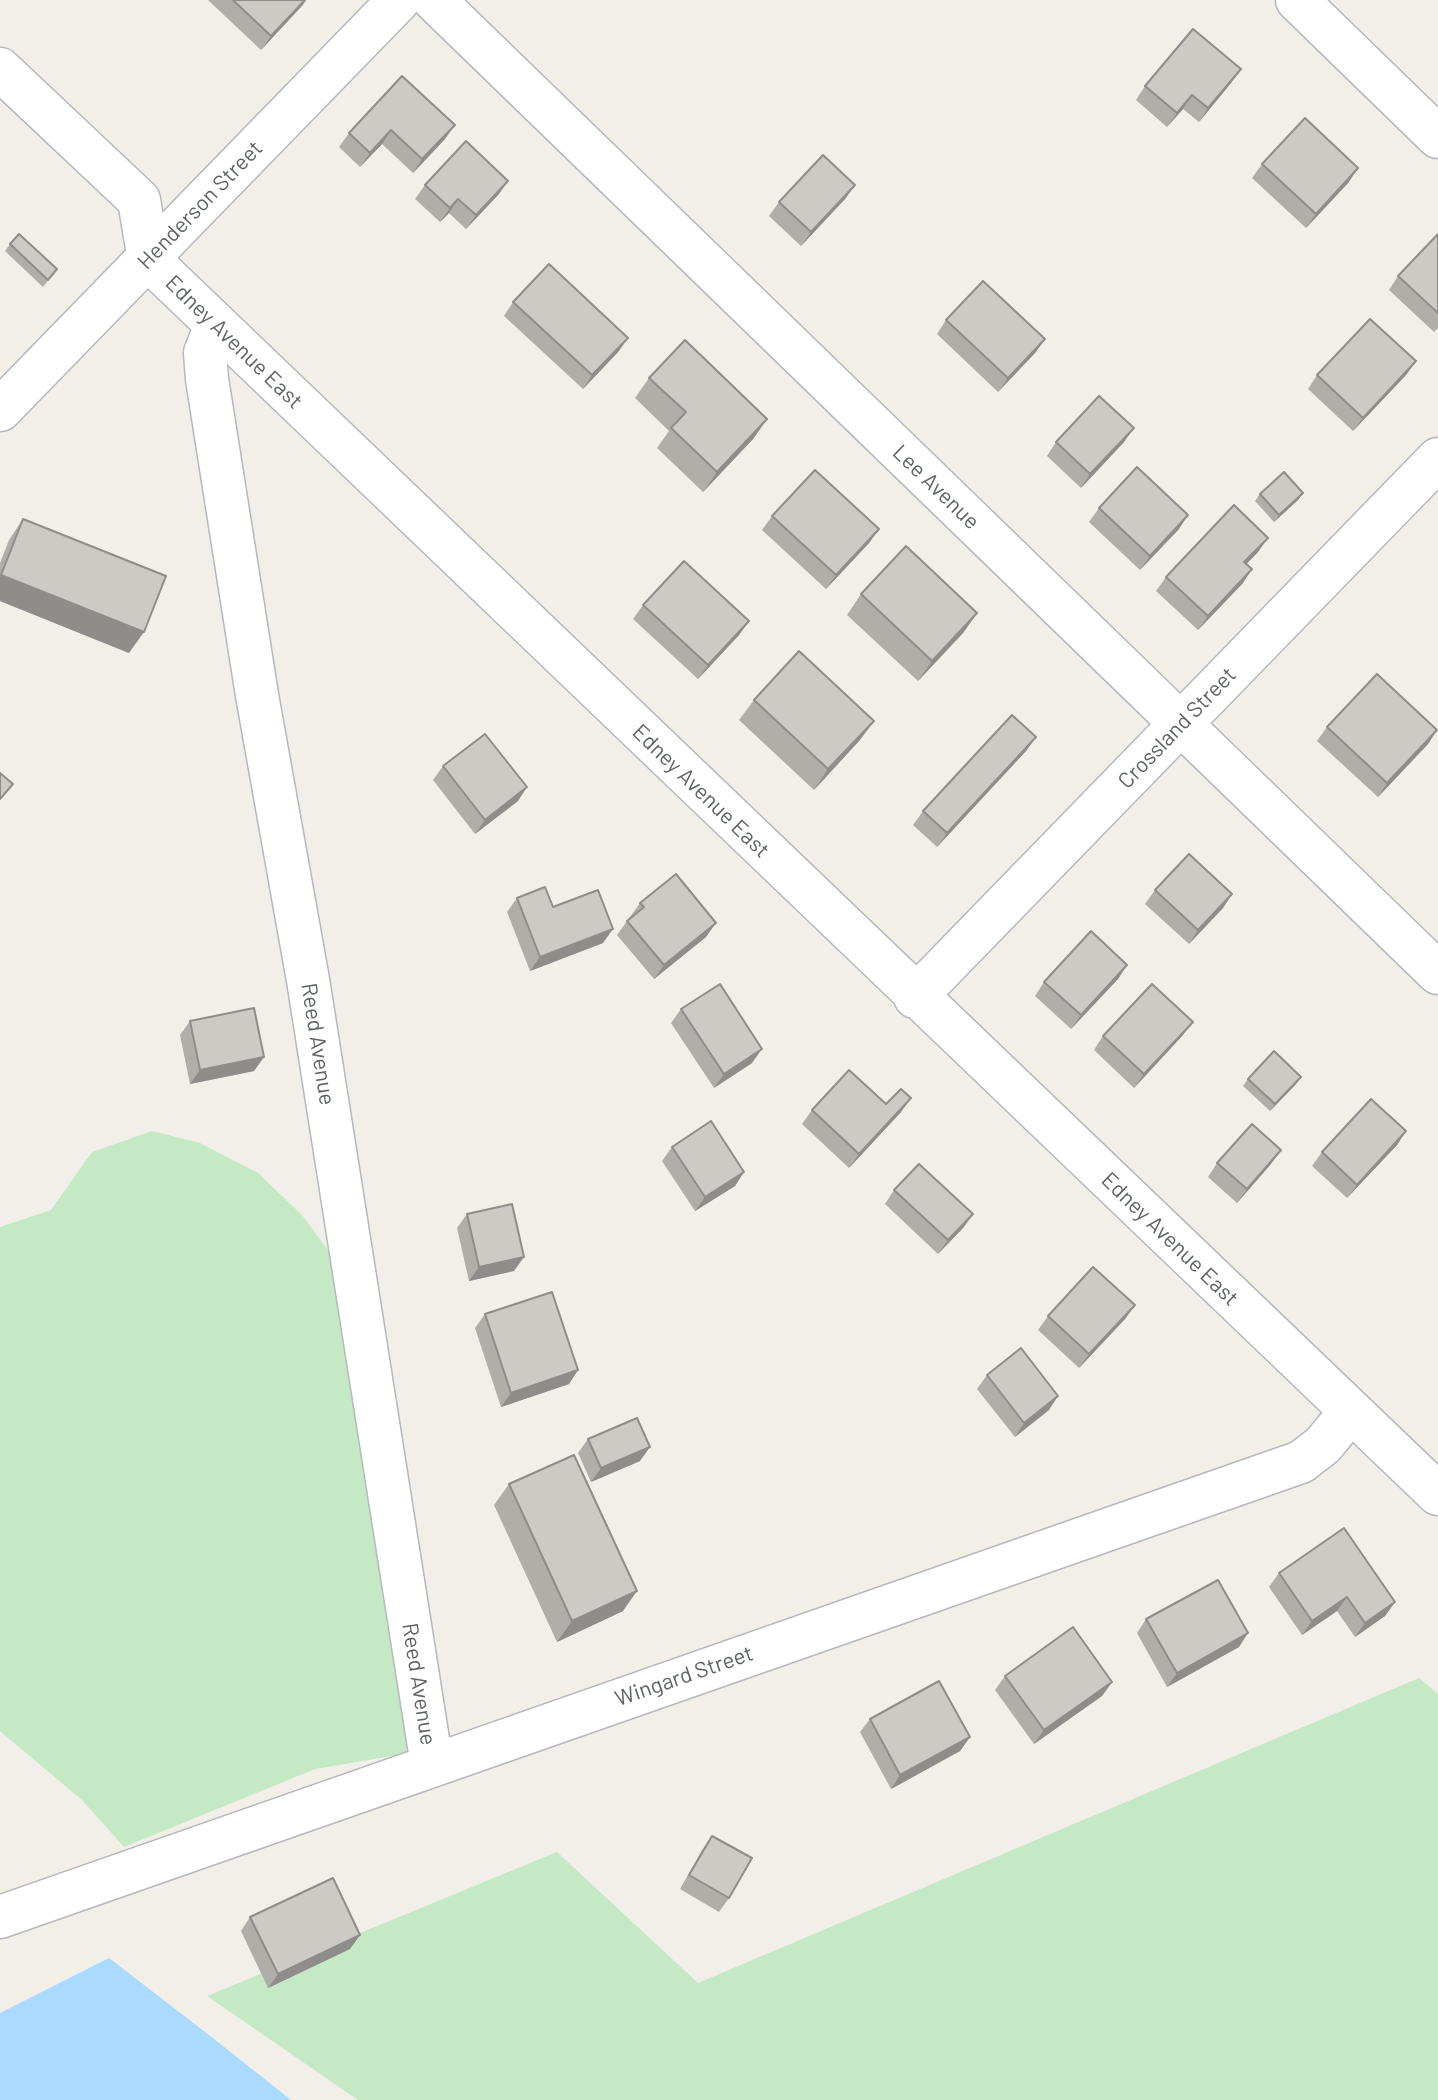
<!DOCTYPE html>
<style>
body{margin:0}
canvas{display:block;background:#f1efe8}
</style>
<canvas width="1438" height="2100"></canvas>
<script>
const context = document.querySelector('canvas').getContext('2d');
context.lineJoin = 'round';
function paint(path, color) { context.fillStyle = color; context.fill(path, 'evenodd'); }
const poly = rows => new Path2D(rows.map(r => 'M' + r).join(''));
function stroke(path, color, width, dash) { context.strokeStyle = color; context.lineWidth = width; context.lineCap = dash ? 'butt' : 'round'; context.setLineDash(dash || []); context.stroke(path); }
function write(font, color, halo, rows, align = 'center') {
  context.font = font + ' Barlow,sans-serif'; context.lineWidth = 8; context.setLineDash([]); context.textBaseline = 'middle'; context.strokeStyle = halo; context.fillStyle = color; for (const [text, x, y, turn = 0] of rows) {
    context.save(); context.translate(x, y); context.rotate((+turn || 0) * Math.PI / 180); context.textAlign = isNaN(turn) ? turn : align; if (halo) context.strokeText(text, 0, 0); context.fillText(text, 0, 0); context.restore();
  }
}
paint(poly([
 [152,1131,200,1143,258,1173,302,1215,331,1254,410,1753,315,1769,124,1847,83,1801,0,1731,0,1227,51,1210,92,1152],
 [1419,1678,1438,1694,1438,2100,358,2100,207,1996,557,1852,698,1983]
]), '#c5e8c5');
paint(poly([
 [109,1958,209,2035,291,2100,0,2100,0,2013]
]), '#aadaff');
const minor = poly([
 [434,0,1438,973],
 [1297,0,1438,137],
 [0,69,139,200,149,260,1438,1494],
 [216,325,205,353,207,379,257,695,308,980,432,1765],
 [0,410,399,0],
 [915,997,1438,459],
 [0,1917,1301,1462,1323,1445,1351,1411]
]);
stroke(minor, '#b5b8bc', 45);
stroke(minor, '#fff', 42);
paint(poly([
 [208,0,306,0,261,50],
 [402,76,445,139,413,173,382,144,360,167,339,147,349,133],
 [1231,83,1199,122,1183,109,1167,127,1136,100,1145,86],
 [1262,164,1349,182,1306,228,1252,178],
 [425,185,499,194,466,229,449,213,440,222,415,199],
 [855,185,845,199,801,246,769,216,779,202],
 [1438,234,1438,328,1434,332,1389,290,1398,276],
 [10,244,57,269,43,287,5,251],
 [513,302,628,338,618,352,583,389,504,316],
 [946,320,1045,339,1035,353,998,392,937,334],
 [1416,361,1406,375,1353,431,1308,389,1317,375],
 [649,378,767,419,753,439,703,492,657,448,669,431,635,398],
 [1056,442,1124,442,1081,488,1047,456],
 [1303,493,1298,500,1274,522,1255,501,1260,494],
 [1099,508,1179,529,1140,570,1089,522],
 [772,516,879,529,869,543,826,589,762,530],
 [23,519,129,653,0,601,0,563,9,540],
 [1258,552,1246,564,1243,583,1198,630,1156,591,1166,577],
 [861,594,977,613,963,633,918,681,847,615],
 [643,605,749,621,739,635,698,679,633,619],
 [754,700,874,721,859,741,814,790,739,720],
 [1327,727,1437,730,1428,744,1378,797,1317,741],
 [1036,737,1026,751,937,847,913,825,923,811],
 [443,766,518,801,475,834,433,780],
 [1155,890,1232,894,1223,908,1189,944,1145,904],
 [517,898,553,907,603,943,530,971,507,912],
 [640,903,706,937,654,979,617,935],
 [1127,965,1118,979,1071,1029,1035,996,1044,982],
 [681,1009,752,1063,714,1088,671,1023],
 [190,1021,264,1057,254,1071,190,1084,180,1035],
 [1183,1035,1134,1088,1094,1050,1103,1036],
 [1248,1079,1296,1084,1270,1111,1243,1086],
 [812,1110,901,1112,849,1168,802,1124],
 [1406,1131,1397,1145,1347,1198,1312,1166,1322,1152],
 [672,1147,744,1172,735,1186,695,1211,662,1161],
 [1217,1163,1271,1164,1237,1203,1208,1177],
 [894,1190,973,1214,963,1228,938,1254,885,1204],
 [467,1214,514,1271,469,1281,457,1228],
 [1135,1305,1125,1319,1079,1368,1038,1330,1048,1316],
 [485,1314,578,1370,569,1384,501,1407,475,1328],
 [987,1375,1049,1410,1015,1437,977,1389],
 [588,1439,640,1461,591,1482,578,1453],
 [509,1484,623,1611,557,1642,494,1505],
 [1279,1573,1395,1602,1385,1616,1355,1637,1337,1611,1302,1635,1269,1587],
 [1146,1619,1239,1647,1167,1687,1137,1633],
 [1005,1676,1112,1682,1102,1696,1034,1744,995,1690],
 [870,1719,970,1737,960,1751,891,1789,860,1732],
 [712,1836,729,1898,719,1912,680,1889,702,1850],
 [250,1917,360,1935,350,1949,268,1988,241,1931]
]), '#afaea9');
paint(poly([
 [305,0,306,0,302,6,261,50,271,36],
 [1241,69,1231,83,1199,122,1208,108],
 [1192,95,1183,109,1167,127,1177,113],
 [455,125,445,139,413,173,422,159],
 [391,130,382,144,360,167,370,153],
 [1358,168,1349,182,1306,228,1316,214],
 [508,181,499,194,466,229,476,215],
 [855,185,845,199,801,246,811,232],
 [458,199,449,213,440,222,450,208],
 [628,338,618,352,583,389,592,375],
 [1045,339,1035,353,998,392,1008,378],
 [1416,361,1406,375,1353,431,1363,418],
 [767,419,753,439,703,492,717,472],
 [1134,428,1124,442,1081,488,1090,474],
 [1303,493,1298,500,1274,522,1279,515],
 [1188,515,1179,529,1140,570,1150,556],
 [879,529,869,543,826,589,836,575],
 [1268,538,1258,552,1235,576,1244,562],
 [1252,569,1243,583,1198,630,1208,616],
 [1,575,144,632,129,653,0,601,0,577],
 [977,613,963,633,918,681,932,661],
 [749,621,739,635,698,679,708,665],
 [874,721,859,741,814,790,828,769],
 [1437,730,1428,744,1378,797,1387,783],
 [1036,737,1026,751,937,847,947,833],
 [527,787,518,801,475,834,485,820],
 [1232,894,1223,908,1189,944,1198,930],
 [716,923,706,937,654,979,664,965],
 [613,929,603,943,530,971,540,957],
 [1127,965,1118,979,1071,1029,1081,1015],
 [1193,1022,1183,1035,1134,1088,1144,1074],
 [762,1049,752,1063,714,1088,724,1074],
 [264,1057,254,1071,190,1084,200,1070],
 [1301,1077,1296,1084,1270,1111,1275,1104],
 [911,1098,901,1112,849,1168,859,1154],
 [1406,1131,1397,1145,1347,1198,1357,1185],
 [1281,1150,1271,1164,1237,1203,1247,1189],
 [744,1172,735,1186,695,1211,705,1197],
 [973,1214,963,1228,938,1254,948,1240],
 [524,1257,514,1271,469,1281,479,1267],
 [1135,1305,1125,1319,1079,1368,1089,1354],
 [578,1370,569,1384,501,1407,511,1393],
 [1058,1396,1049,1410,1015,1437,1024,1423],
 [650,1447,640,1461,591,1482,601,1468],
 [637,1591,623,1611,557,1642,572,1621],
 [1347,1597,1337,1611,1302,1635,1312,1621],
 [1395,1602,1385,1616,1355,1637,1365,1623],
 [1248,1633,1239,1647,1167,1687,1177,1673],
 [1112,1682,1102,1696,1034,1744,1044,1730],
 [970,1737,960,1751,891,1789,900,1775],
 [360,1935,350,1949,268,1988,278,1974]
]), '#8f8d8a');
const building = poly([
 [233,0,305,0,271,36,233,0],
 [1193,29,1241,69,1208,108,1192,95,1177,113,1145,86,1193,29],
 [402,76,455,125,422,159,391,130,370,153,349,133,402,76],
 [1305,118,1358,168,1316,214,1262,164,1305,118],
 [466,141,508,181,476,215,458,199,450,208,425,185,466,141],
 [823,155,855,185,811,232,779,202,823,155],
 [19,234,57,269,48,280,10,244,19,234],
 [1438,234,1438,313,1398,276,1438,234],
 [549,264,628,338,592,375,513,302,549,264],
 [983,281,1045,339,1008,378,946,320,983,281],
 [1370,319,1416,361,1363,418,1317,375,1370,319],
 [685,340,767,419,717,472,671,428,686,412,649,378,685,340],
 [1099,396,1134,428,1090,474,1056,442,1099,396],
 [1137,467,1188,515,1150,556,1099,508,1137,467],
 [815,470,879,529,836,575,772,516,815,470],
 [1284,472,1303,493,1279,515,1260,494,1284,472],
 [1234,505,1268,538,1244,562,1252,569,1208,616,1166,577,1234,505],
 [23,519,166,576,144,632,1,575,23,519],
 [906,546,977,613,932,661,861,594,906,546],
 [684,561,749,621,708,665,643,605,684,561],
 [799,651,874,721,828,769,754,700,799,651],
 [1377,674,1437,730,1387,783,1327,727,1377,674],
 [1012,715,1036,737,947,833,923,811,1012,715],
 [485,734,527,787,485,820,443,766,485,734],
 [0,773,13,784,0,799,0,773],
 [1189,854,1232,894,1198,930,1155,890,1189,854],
 [676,874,716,923,664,965,627,921,644,907,640,903,676,874],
 [545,887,553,907,598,890,613,929,540,957,517,898,545,887],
 [1091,931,1127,965,1081,1015,1044,982,1091,931],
 [720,984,762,1049,724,1074,681,1009,720,984],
 [1152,984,1193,1022,1144,1074,1103,1036,1152,984],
 [254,1008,264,1057,200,1070,190,1021,254,1008],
 [1274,1051,1301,1077,1275,1104,1248,1079,1274,1051],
 [849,1070,886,1104,901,1089,911,1098,859,1154,812,1110,849,1070],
 [1371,1099,1406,1131,1357,1185,1322,1152,1371,1099],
 [711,1121,744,1172,705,1197,672,1147,711,1121],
 [1252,1124,1281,1150,1247,1189,1217,1163,1252,1124],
 [919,1164,973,1214,948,1240,894,1190,919,1164],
 [512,1204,524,1257,479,1267,467,1214,512,1204],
 [1093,1267,1135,1305,1089,1354,1048,1316,1093,1267],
 [552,1292,578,1370,511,1393,485,1314,552,1292],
 [1021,1348,1058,1396,1024,1423,987,1375,1021,1348],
 [637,1418,650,1447,601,1468,588,1439,637,1418],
 [574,1455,637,1591,572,1621,509,1484,574,1455],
 [1344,1528,1395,1602,1365,1623,1347,1597,1312,1621,1279,1573,1344,1528],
 [1218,1580,1248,1633,1177,1673,1146,1619,1218,1580],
 [1073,1627,1112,1682,1044,1730,1005,1676,1073,1627],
 [939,1681,970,1737,900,1775,870,1719,939,1681],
 [712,1836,752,1858,729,1898,689,1875,712,1836],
 [333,1878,360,1935,278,1974,250,1917,333,1878]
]);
paint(building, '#cccac5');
stroke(building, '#8f8d8a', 2);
write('22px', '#5f6368', '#fff', [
 ["Henderson Street",200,205,-46],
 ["Edney Avenue East",234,342,44],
 ["Lee Avenue",936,487,44],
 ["Crossland Street",1177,728,-46],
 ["Edney Avenue East",701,791,44],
 ["Reed Avenue",318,1044,81],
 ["Edney Avenue East",1170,1239,44],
 ["Wingard Street",684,1676,-19],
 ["Reed Avenue",419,1684,81]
]);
</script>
